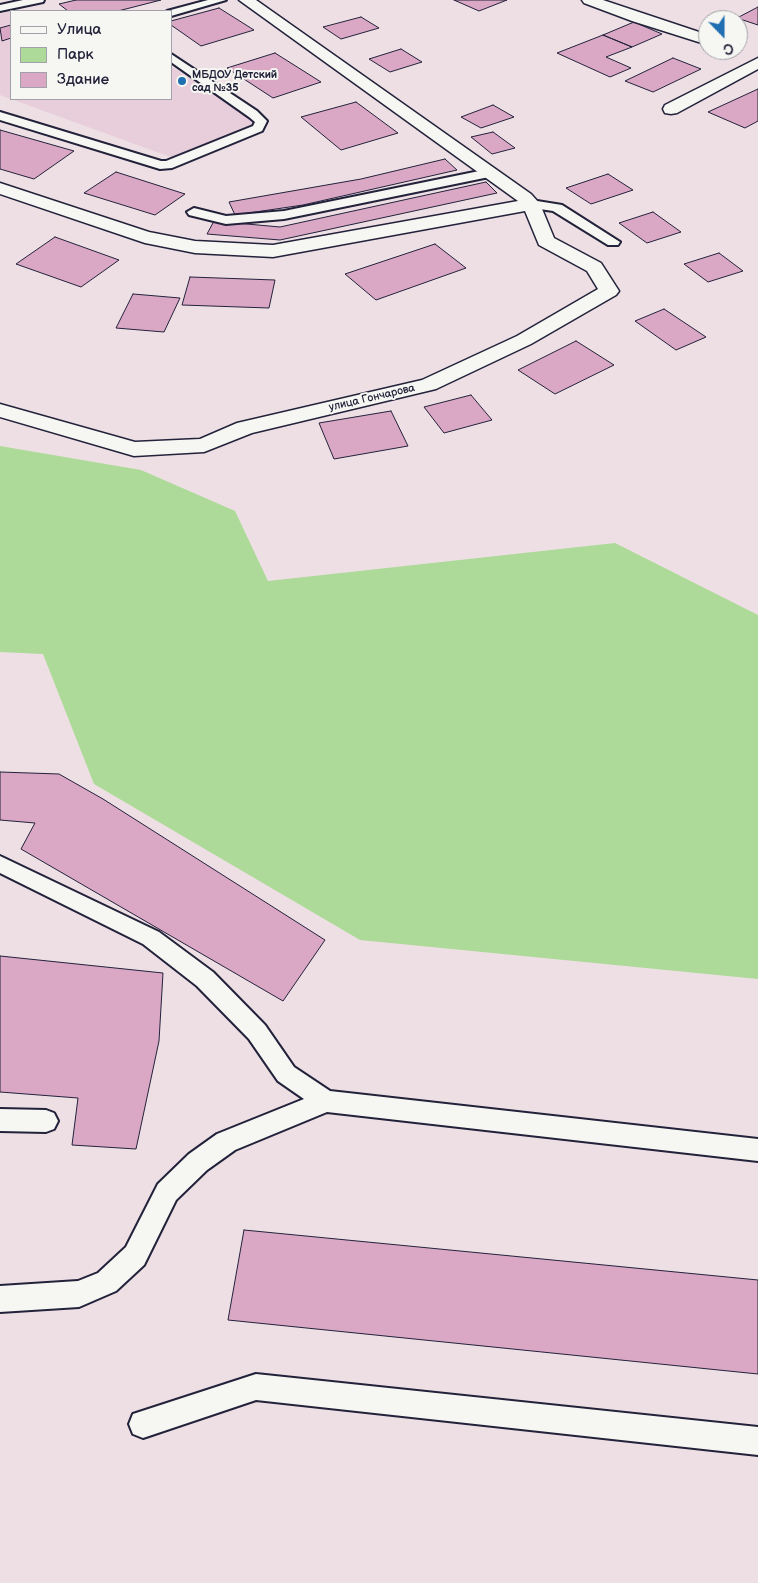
<!DOCTYPE html>
<meta charset="utf-8">
<style>
body{margin:0}
#map{position:relative;width:758px;height:1583px;overflow:hidden;background:#eedfe4;font-family:"Balsamiq Sans",sans-serif}
canvas{display:block}
.legend{position:absolute;left:10px;top:10px;width:162px;height:90px;box-sizing:border-box;background:#f6f6f2;border:1px solid #a1a1a9;margin:0;padding:6px 9px;list-style:none;font-size:15px;color:#22223b}
.legend li{display:flex;align-items:center;gap:10px;height:25px}
.legend b{width:25px;border:1px solid #a1a1a9}
.north{position:absolute;left:698px;top:10px;width:50px;height:50px;box-sizing:border-box;background:#f6f6f2;border:1px solid #a1a1a9;border-radius:50%;rotate:158deg;font-size:14px;font-weight:700;line-height:20px;text-align:center;color:#22223b}
.north::after{content:'';display:block;margin:auto;width:18px;height:22px;background:#1f6fb2;clip-path:polygon(50% 0,100% 100%,50% 72%,0 100%)}
</style>
<div id="map">
<canvas width="758" height="1583"></canvas>
<ul class="legend">
<li><b style="height:6px;background:#f6f6f2"></b>Улица</li>
<li><b style="height:14px;background:#adda98"></b>Парк</li>
<li><b style="height:14px;background:#daa8c5"></b>Здание</li>
</ul>
<div class="north">С</div>
</div>
<script>
const context = document.querySelector('canvas').getContext('2d');
context.lineJoin = 'round';
function paint(path, color) { context.fillStyle = color; context.fill(path, 'evenodd'); }
const poly = rows => new Path2D(rows.map(r => 'M' + r).join(''));
function stroke(path, color, width, dash) { context.strokeStyle = color; context.lineWidth = width; context.lineCap = dash ? 'butt' : 'round'; context.setLineDash(dash || []); context.stroke(path); }
function write(font, color, halo, rows, align = 'center') {
  context.font = font + ' "Balsamiq Sans",sans-serif'; context.lineWidth = 4; context.setLineDash([]); context.textBaseline = 'middle'; context.strokeStyle = halo; context.fillStyle = color; for (const [text, x, y, turn = 0] of rows) {
    context.save(); context.translate(x, y); context.rotate((+turn || 0) * Math.PI / 180); context.textAlign = isNaN(turn) ? turn : align; if (halo) context.strokeText(text, 0, 0); context.fillText(text, 0, 0); context.restore();
  }
}
paint(poly([
 [11,11,11,99,171,99,171,66,256,123,176,159,0,95,0,14]
]), '#e8cedb');
paint(poly([
 [0,446,141,470,235,511,268,581,615,543,758,615,758,979,360,940,94,784,43,654,0,652]
]), '#adda98');
const building = poly([
 [76,0,161,0,118,11,68,11,59,4,76,0],
 [454,0,507,0,479,11,454,0],
 [758,7,758,25,737,18,758,7],
 [219,8,254,30,201,46,171,25,171,21,219,8],
 [361,17,379,28,341,39,323,27,361,17],
 [634,22,662,34,632,47,603,35,634,22],
 [11,25,11,38,2,41,0,28,11,25],
 [603,35,632,47,606,57,631,68,610,77,557,53,603,35],
 [401,49,422,62,390,72,369,59,401,49],
 [275,53,321,82,273,98,227,68,275,53],
 [673,58,701,69,653,92,625,81,673,58],
 [758,89,758,121,745,128,708,112,758,89],
 [356,102,398,133,341,150,301,117,356,102],
 [493,105,514,117,481,128,461,117,493,105],
 [0,130,74,151,34,179,0,169,0,130],
 [493,132,515,148,492,154,471,137,493,132],
 [445,159,457,170,303,205,235,215,229,202,361,179,445,159],
 [116,172,185,194,155,215,84,193,116,172],
 [608,174,633,190,591,204,566,188,608,174],
 [486,182,497,193,280,240,207,234,214,221,280,227,486,182],
 [653,212,681,232,647,243,619,223,653,212],
 [55,237,119,260,81,287,16,264,55,237],
 [435,244,466,268,376,300,345,274,435,244],
 [719,253,743,271,708,282,684,264,719,253],
 [190,277,275,280,269,308,182,305,190,277],
 [133,294,180,298,164,332,116,328,133,294],
 [664,309,706,337,676,350,635,321,664,309],
 [576,341,614,365,555,394,518,370,576,341],
 [471,395,492,420,444,433,424,407,471,395],
 [391,411,408,446,334,459,319,423,391,411],
 [0,772,59,774,103,799,325,940,283,1001,21,849,35,823,0,820,0,772],
 [0,956,163,973,159,1041,136,1149,72,1145,78,1098,0,1092,0,956],
 [244,1230,758,1280,758,1374,228,1320,244,1230]
]);
paint(building, '#daa8c5');
stroke(building, '#22223b', 1);
const lane = poly([
 [23,0,44,0,43,2,0,11,0,5,23,0],
 [208,0,226,0,171,16,171,11,167,11,208,0],
 [171,54,257,111,267,121,262,131,172,168,160,169,0,120,0,112,161,161,166,161,253,126,255,122,249,117,171,62,171,54],
 [489,169,494,170,495,173,494,176,284,219,226,224,189,215,187,212,194,208,226,216,284,211,489,169],
 [531,200,562,205,620,242,618,245,608,245,553,211,526,207,524,204,526,201,531,200],
 [0,856,159,932,213,972,265,1025,294,1067,330,1091,758,1139,758,1161,327,1112,235,1150,207,1170,176,1200,144,1265,116,1291,79,1307,0,1312,0,1286,78,1281,98,1273,126,1247,158,1184,189,1154,217,1134,304,1099,278,1081,249,1039,197,986,143,944,0,873,0,856],
 [0,1109,46,1110,54,1113,58,1121,54,1129,46,1132,0,1131,0,1109],
 [256,1374,758,1427,758,1455,256,1400,143,1438,133,1434,129,1424,133,1414,256,1374]
]);
const street = poly([
 [239,0,256,0,531,194,540,204,554,238,601,263,619,291,616,295,531,344,436,389,252,433,204,452,134,456,0,417,0,404,135,442,200,439,237,423,422,380,517,336,598,289,587,271,539,245,525,211,273,257,195,253,145,243,0,194,0,183,149,232,195,241,273,245,518,201,239,0],
 [582,0,603,0,708,35,708,45,632,21,584,3,582,0],
 [758,58,758,69,677,113,671,114,665,113,663,109,665,105,758,58]
]);
stroke(lane, '#22223b', 4);
stroke(street, '#22223b', 3);
paint(lane, '#f6f6f2');
paint(street, '#f6f6f2');
for (const [x, y, r, color] of [
 [182,81,5,"#1f6fb2"]
]) { const dot = new Path2D(); dot.arc(x, y, r, 0, 2 * Math.PI); context.fillStyle = color; context.fill(dot); stroke(dot, '#f6f6f2', 2); }
write('bold 11px', '#22223b', '#f6f6f2', [
 ["МБДОУ Детский",192,75],
 ["сад №35",192,88]
], 'left');
write('11px', '#22223b', '#f6f6f2', [
 ["улица Гончарова",372,398,-13]
]);
</script>
